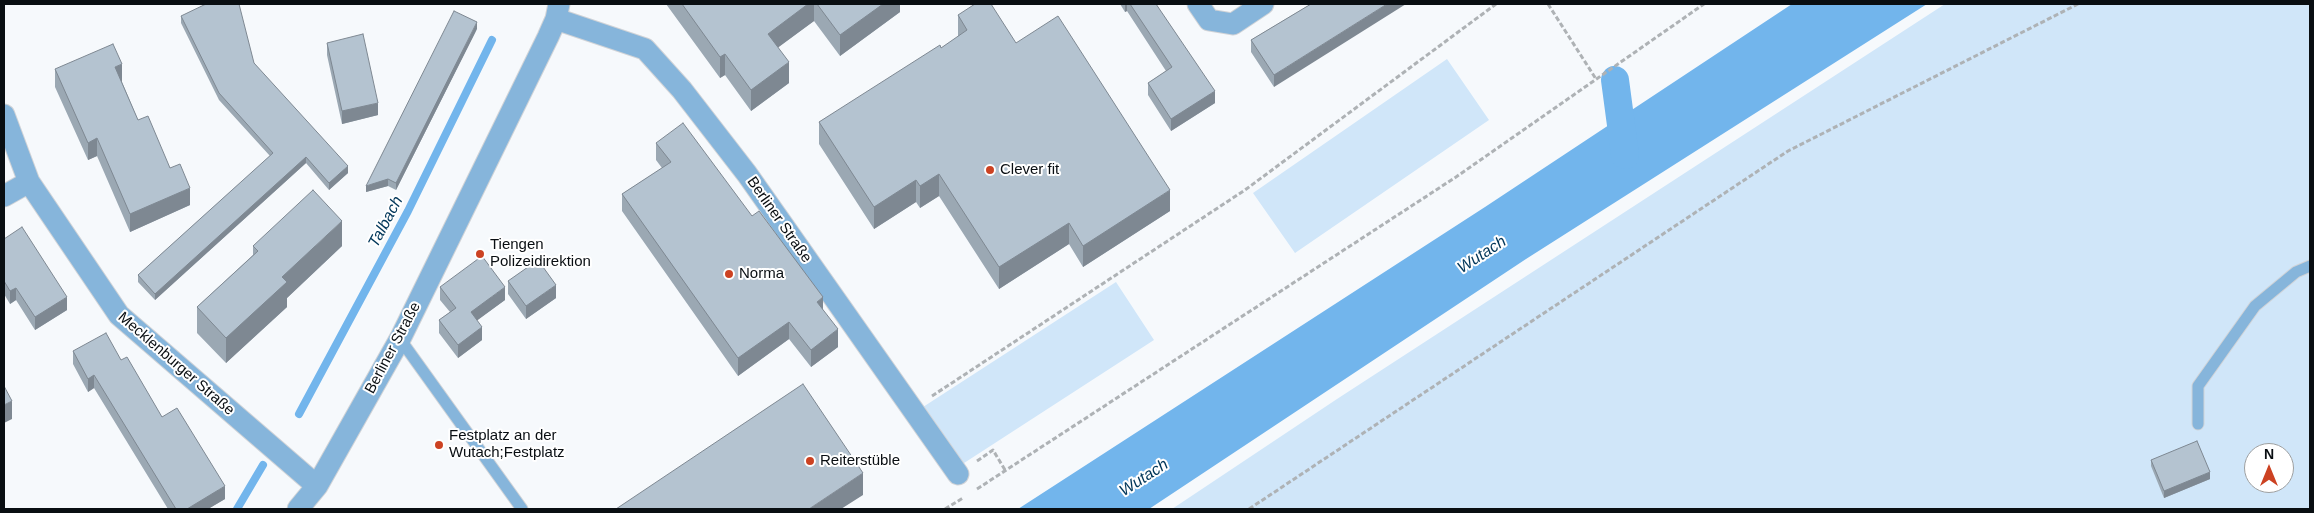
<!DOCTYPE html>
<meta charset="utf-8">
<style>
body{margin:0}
#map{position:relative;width:2314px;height:513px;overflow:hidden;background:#f6f9fc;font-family:Arial,sans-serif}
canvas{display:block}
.frame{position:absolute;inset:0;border:5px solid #090e12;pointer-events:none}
.north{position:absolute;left:2244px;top:443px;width:50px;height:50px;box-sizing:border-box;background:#fff;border:1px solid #9d9fa0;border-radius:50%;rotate:0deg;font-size:14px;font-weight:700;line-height:20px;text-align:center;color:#090e12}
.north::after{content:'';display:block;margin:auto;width:18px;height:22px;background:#cc4222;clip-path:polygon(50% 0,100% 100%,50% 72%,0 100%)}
</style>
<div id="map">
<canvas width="2314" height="513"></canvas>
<div class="frame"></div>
<div class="north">N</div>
</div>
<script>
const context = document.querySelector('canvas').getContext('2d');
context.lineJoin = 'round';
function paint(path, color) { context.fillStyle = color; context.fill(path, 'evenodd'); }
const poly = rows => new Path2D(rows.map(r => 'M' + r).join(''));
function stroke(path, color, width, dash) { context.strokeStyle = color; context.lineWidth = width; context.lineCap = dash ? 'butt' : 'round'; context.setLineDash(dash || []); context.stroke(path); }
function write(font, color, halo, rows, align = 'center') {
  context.font = font + ' Arial,sans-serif'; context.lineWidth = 4; context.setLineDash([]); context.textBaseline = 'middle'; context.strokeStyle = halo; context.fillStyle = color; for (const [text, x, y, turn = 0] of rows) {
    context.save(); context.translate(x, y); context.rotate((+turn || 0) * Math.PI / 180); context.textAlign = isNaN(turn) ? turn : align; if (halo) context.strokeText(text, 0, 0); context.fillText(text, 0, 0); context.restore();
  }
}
paint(poly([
 [1945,4,2310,4,2310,509,1172,509,1337,399],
 [2254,453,2284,453,2284,483,2254,483],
 [1447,59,1489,120,1295,253,1253,193],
 [1116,282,1154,340,961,465,923,407]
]), '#d0e6f9');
paint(poly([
 [1792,4,1927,4,1526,259,1149,509,1018,509,1485,207]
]), '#72b5ec');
stroke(poly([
 [299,414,408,211,492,40],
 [237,509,263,465]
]), '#72b5ec', 8);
stroke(poly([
 [1615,80,1625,155]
]), '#72b5ec', 28);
const lane = poly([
 [400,339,522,509],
 [2198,424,2198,386,2255,306,2296,272,2310,266]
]);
const street = poly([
 [1198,4,1209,20,1233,24,1263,4],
 [556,19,645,49,682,90,747,174,958,474],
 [4,115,29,182,119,315,317,486],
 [4,196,29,182],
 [298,509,317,486,400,339,548,37,556,19,559,4]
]);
stroke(lane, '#d0d3d7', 13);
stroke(street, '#d0d3d7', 23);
stroke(poly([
 [1548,4,1596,79],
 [932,396,1245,190,1496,4],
 [977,461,993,450,1005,470],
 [977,489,1456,177,1704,4],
 [945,509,963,498],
 [1249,509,1788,151,2078,4]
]), '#aeb2b5', 3, [5, 2.5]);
stroke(lane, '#86b5db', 11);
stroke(street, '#86b5db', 21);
paint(poly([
 [666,4,900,4,900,12,840,56,814,21,778,47,789,83,751,111,725,75,720,78],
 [1120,4,1156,4,1215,103,1171,131,1148,95,1148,83,1166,71,1127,11,1125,12],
 [1311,4,1274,87,1251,52,1251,40],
 [958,15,1016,43,1170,211,1083,267,1069,244,999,289,939,196,920,208,916,202,874,229,819,144,819,122,941,48,958,37],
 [181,16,254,63,348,173,329,190,306,163,155,300,138,282,138,275,270,156,219,100,181,23],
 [477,29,396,190,388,186,366,192],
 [327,43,378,115,342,124,327,55],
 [55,69,122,82,138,120,170,168,190,205,130,232,97,156,88,160,55,87],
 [656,143,752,216,823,310,838,347,811,367,789,339,738,376,622,211,622,194,662,168,656,160],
 [4,239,67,310,35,330,16,300,10,304,4,294],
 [253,246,342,246,287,298,287,307,226,363,197,333,197,307,253,255],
 [508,281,556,298,526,319,508,294],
 [440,287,505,300,477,320,482,340,458,358,439,333,439,320,450,312,440,300],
 [73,351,121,360,162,417,225,499,208,509,168,509,94,388,88,392,73,364],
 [2151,460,2210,479,2164,498,2151,466]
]), '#9ba8b3');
paint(poly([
 [808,4,814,4,814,21,768,55,768,34],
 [883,4,900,4,900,12,840,56,840,35],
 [1125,4,1127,4,1127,11,1125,12],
 [1387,4,1406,4,1274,87,1274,75],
 [477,22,477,29,396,190,396,183],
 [725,54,725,75,720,78,720,57],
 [789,62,789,83,751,111,751,90],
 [122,64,122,82,115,85,115,67],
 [1215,91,1215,103,1171,131,1171,119],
 [378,103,378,115,342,124,342,111],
 [97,138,97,156,88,160,88,143],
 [306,157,306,163,155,300,155,294],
 [348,166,348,173,329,190,329,183],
 [939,174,939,196,920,208,920,186],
 [388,179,388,186,366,192,366,186],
 [916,180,916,202,874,229,874,207],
 [190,188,190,205,130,232,130,214],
 [1170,190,1170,211,1083,267,1083,246],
 [342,221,342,246,287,298,287,307,226,363,226,338,282,277],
 [1069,223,1069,244,999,289,999,267],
 [556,285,556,298,526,319,526,306],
 [505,287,505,300,471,325,471,312],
 [16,288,16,300,10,304,10,291],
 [67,297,67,310,35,330,35,317],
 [823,297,823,315,817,302],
 [789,322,789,339,738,376,738,358],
 [482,327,482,340,458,358,458,345],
 [838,329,838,347,811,367,811,350],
 [94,375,94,388,88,392,88,379],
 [12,401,12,419,4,423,4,405],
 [2210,472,2210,479,2164,498,2164,491],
 [863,473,863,495,841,509,809,509],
 [225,486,225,499,208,509,187,509]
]), '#7e8892');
const building = poly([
 [206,4,239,4,254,63,348,166,329,183,306,157,155,294,138,275,273,153,219,93,181,16,206,4],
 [682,4,808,4,768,34,789,62,751,90,725,54,720,57,682,4],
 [817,4,883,4,840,35,817,4],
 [975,4,991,4,1016,43,1058,16,1170,190,1083,246,1069,223,999,267,939,174,920,186,916,180,874,207,819,122,940,45,941,48,967,30,958,15,975,4],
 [1130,4,1156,4,1215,91,1171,119,1148,83,1172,67,1130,4],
 [1311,4,1387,4,1274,75,1251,40,1311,4],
 [454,11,477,22,396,183,388,179,366,186,454,11],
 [363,34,378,103,342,111,327,43,363,34],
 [113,44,122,64,115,67,138,120,148,116,170,168,180,164,190,188,130,214,97,138,88,143,55,69,113,44],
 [683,123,752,216,759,211,823,297,817,302,838,329,811,350,789,322,738,358,622,194,671,162,656,143,683,123],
 [313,190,342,221,282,277,287,282,226,338,197,307,258,251,253,246,313,190],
 [22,227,67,297,35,317,16,288,10,291,4,281,4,239,22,227],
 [482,256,505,287,471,312,482,327,458,345,439,320,456,308,440,287,482,256],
 [538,260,556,285,526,306,508,281,538,260],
 [106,333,121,360,127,357,162,417,177,408,225,486,187,509,176,509,94,375,88,379,73,351,106,333],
 [803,384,863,473,809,509,616,509,803,384],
 [4,386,12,401,4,405,4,386],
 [2197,441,2210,472,2164,491,2151,460,2197,441]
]);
paint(building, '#b4c3d0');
stroke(building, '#7e8892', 1);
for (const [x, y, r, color] of [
 [990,170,5,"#cc4222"],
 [480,254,5,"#cc4222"],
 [729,274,5,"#cc4222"],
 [439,445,5,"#cc4222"],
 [810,461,5,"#cc4222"]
]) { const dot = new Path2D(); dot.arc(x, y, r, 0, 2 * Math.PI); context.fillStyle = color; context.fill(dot); stroke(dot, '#fff', 2); }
write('15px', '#090e12', '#fff', [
 ["Clever fit",1000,170],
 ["Tiengen",490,245],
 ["Polizeidirektion",490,262],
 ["Norma",739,274],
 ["Festplatz an der",449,436],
 ["Wutach;Festplatz",449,453],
 ["Reiterstüble",820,461]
], 'left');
write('15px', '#090e12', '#fff', [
 ["Berliner Straße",779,220,55],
 ["Berliner Straße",393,348,-62],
 ["Mecklenburger Straße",176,364,41]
]);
write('italic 16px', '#003659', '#fff', [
 ["Talbach",386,222,-62],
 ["Wutach",1482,255,-33],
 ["Wutach",1144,478,-33]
]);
</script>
